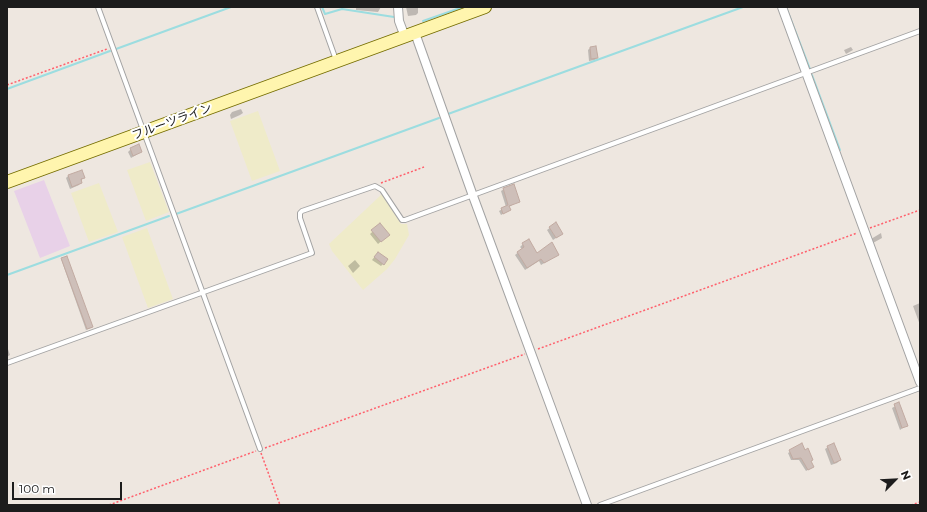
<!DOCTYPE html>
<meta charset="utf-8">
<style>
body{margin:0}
#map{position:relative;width:927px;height:512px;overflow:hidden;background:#eee7e0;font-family:Montserrat,sans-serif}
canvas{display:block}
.frame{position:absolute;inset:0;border:8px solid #1c1c1c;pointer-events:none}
.north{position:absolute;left:875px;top:460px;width:40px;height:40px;-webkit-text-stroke:3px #fff;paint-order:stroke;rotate:66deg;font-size:11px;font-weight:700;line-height:16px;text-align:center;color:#1c1c1c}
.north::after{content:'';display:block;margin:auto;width:14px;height:18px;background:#1c1c1c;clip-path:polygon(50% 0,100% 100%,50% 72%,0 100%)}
.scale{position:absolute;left:12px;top:482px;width:110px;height:18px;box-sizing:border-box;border:2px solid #1c1c1c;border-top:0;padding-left:5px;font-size:12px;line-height:14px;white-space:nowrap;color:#1c1c1c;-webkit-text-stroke:3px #fff;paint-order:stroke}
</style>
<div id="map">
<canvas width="927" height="512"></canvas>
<div class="frame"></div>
<div class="north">N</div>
<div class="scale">100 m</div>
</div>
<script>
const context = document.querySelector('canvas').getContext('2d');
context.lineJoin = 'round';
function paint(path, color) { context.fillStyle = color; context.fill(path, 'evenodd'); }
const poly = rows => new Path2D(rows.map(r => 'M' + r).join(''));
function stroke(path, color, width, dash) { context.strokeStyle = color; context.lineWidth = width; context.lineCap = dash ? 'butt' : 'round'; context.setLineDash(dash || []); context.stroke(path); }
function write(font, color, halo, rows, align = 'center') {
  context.font = font + ' Montserrat,"Noto Sans JP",sans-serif'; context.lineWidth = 4; context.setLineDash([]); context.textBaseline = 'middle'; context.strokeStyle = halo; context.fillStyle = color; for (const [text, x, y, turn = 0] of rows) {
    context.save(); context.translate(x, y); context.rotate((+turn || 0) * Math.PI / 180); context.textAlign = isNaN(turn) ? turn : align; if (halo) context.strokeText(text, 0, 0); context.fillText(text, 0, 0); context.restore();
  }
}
paint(poly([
 [44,180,70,246,40,258,14,191]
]), '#e8d1e8');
paint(poly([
 [258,111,280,171,252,181,230,121],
 [150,162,169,212,146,221,127,170],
 [99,183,118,232,89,242,71,193],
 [382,194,401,224,407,224,409,235,395,259,387,269,363,290,332,251,329,244],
 [147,228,173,299,148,308,122,237]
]), '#efebc9');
paint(poly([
 [356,7,381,7,378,12,356,10],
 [406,7,418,7,418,13,416,15,408,16],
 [851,47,853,50,846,54,844,50],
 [590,48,597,58,595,60,589,61,588,50],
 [241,109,243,113,240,115,231,119,230,115,232,112],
 [131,149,141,152,131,158,128,152],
 [68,176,83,178,79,185,70,189,66,178],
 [504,189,519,201,509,207,510,210,501,215,499,211,506,207,501,191],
 [555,224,562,234,553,240,547,230],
 [380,225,386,237,378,244,370,234],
 [881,233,882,238,873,243,871,239],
 [523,244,537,254,558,255,541,265,539,261,525,270,515,255,522,249,520,247],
 [376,255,383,264,381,266,372,260],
 [61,259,62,259,91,328,86,330],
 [355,260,360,266,353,273,348,266],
 [920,303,920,325,913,306],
 [7,346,10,355,7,357],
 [899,404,907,425,900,430,892,408],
 [802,445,813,467,806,471,799,460,791,460,788,453],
 [828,447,840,460,837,463,831,465,825,449]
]), '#0003');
stroke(poly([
 [322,7,325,14,342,9,394,17],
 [786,7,810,69],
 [423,21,463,7],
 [116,49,231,7],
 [812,75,840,150],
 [7,89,110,51],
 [448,114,743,7],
 [176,214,439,118],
 [7,275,169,216]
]), '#9cdde0', 2);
const building = poly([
 [596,46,598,58,591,59,590,47,596,46],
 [139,144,142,152,133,156,130,148,139,144],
 [82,170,85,178,81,179,82,183,72,187,68,175,82,170],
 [514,184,520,202,509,206,511,210,503,214,501,208,508,205,503,188,514,184],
 [556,222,563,234,556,238,549,227,556,222],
 [380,223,390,235,381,242,371,230,380,223],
 [529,239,537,253,552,242,559,255,544,263,541,259,527,268,517,252,524,247,522,243,529,239],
 [378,252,388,259,384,265,374,257,378,252],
 [67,256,93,327,87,329,61,258,67,256],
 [899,402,908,426,902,428,894,404,899,402],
 [802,443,805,450,808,448,813,460,811,461,814,467,808,470,801,458,793,459,789,450,802,443],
 [834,443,841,460,834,463,827,446,834,443]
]);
paint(building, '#cebfb9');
stroke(building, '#c1aaa1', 1);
const lane = poly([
 [98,7,260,449],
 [317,7,336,60],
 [7,363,312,253,300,218,300,213,302,211,375,186,382,190,402,220,405,220,920,31],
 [600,505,920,388]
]);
const street = poly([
 [398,7,399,21,405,37],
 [782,7,920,382],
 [415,33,473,196,587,505]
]);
const secondary = poly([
 [7,182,485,7]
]);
stroke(lane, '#a3a3a3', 6);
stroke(street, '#a3a3a3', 10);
stroke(secondary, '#756d00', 14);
stroke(poly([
 [7,85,107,49],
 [381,183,424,167],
 [870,228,920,210],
 [538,349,857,233],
 [265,448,525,354],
 [261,453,280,505],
 [109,505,256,451],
 [911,505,920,502]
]), '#ff606c', 1.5, [2, 2]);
stroke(lane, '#fff', 4);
stroke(street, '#fff', 8);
stroke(secondary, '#fff5ae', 12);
write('12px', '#1c1c1c', '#fff', [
 ["フルーツライン",172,122,-20]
]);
</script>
